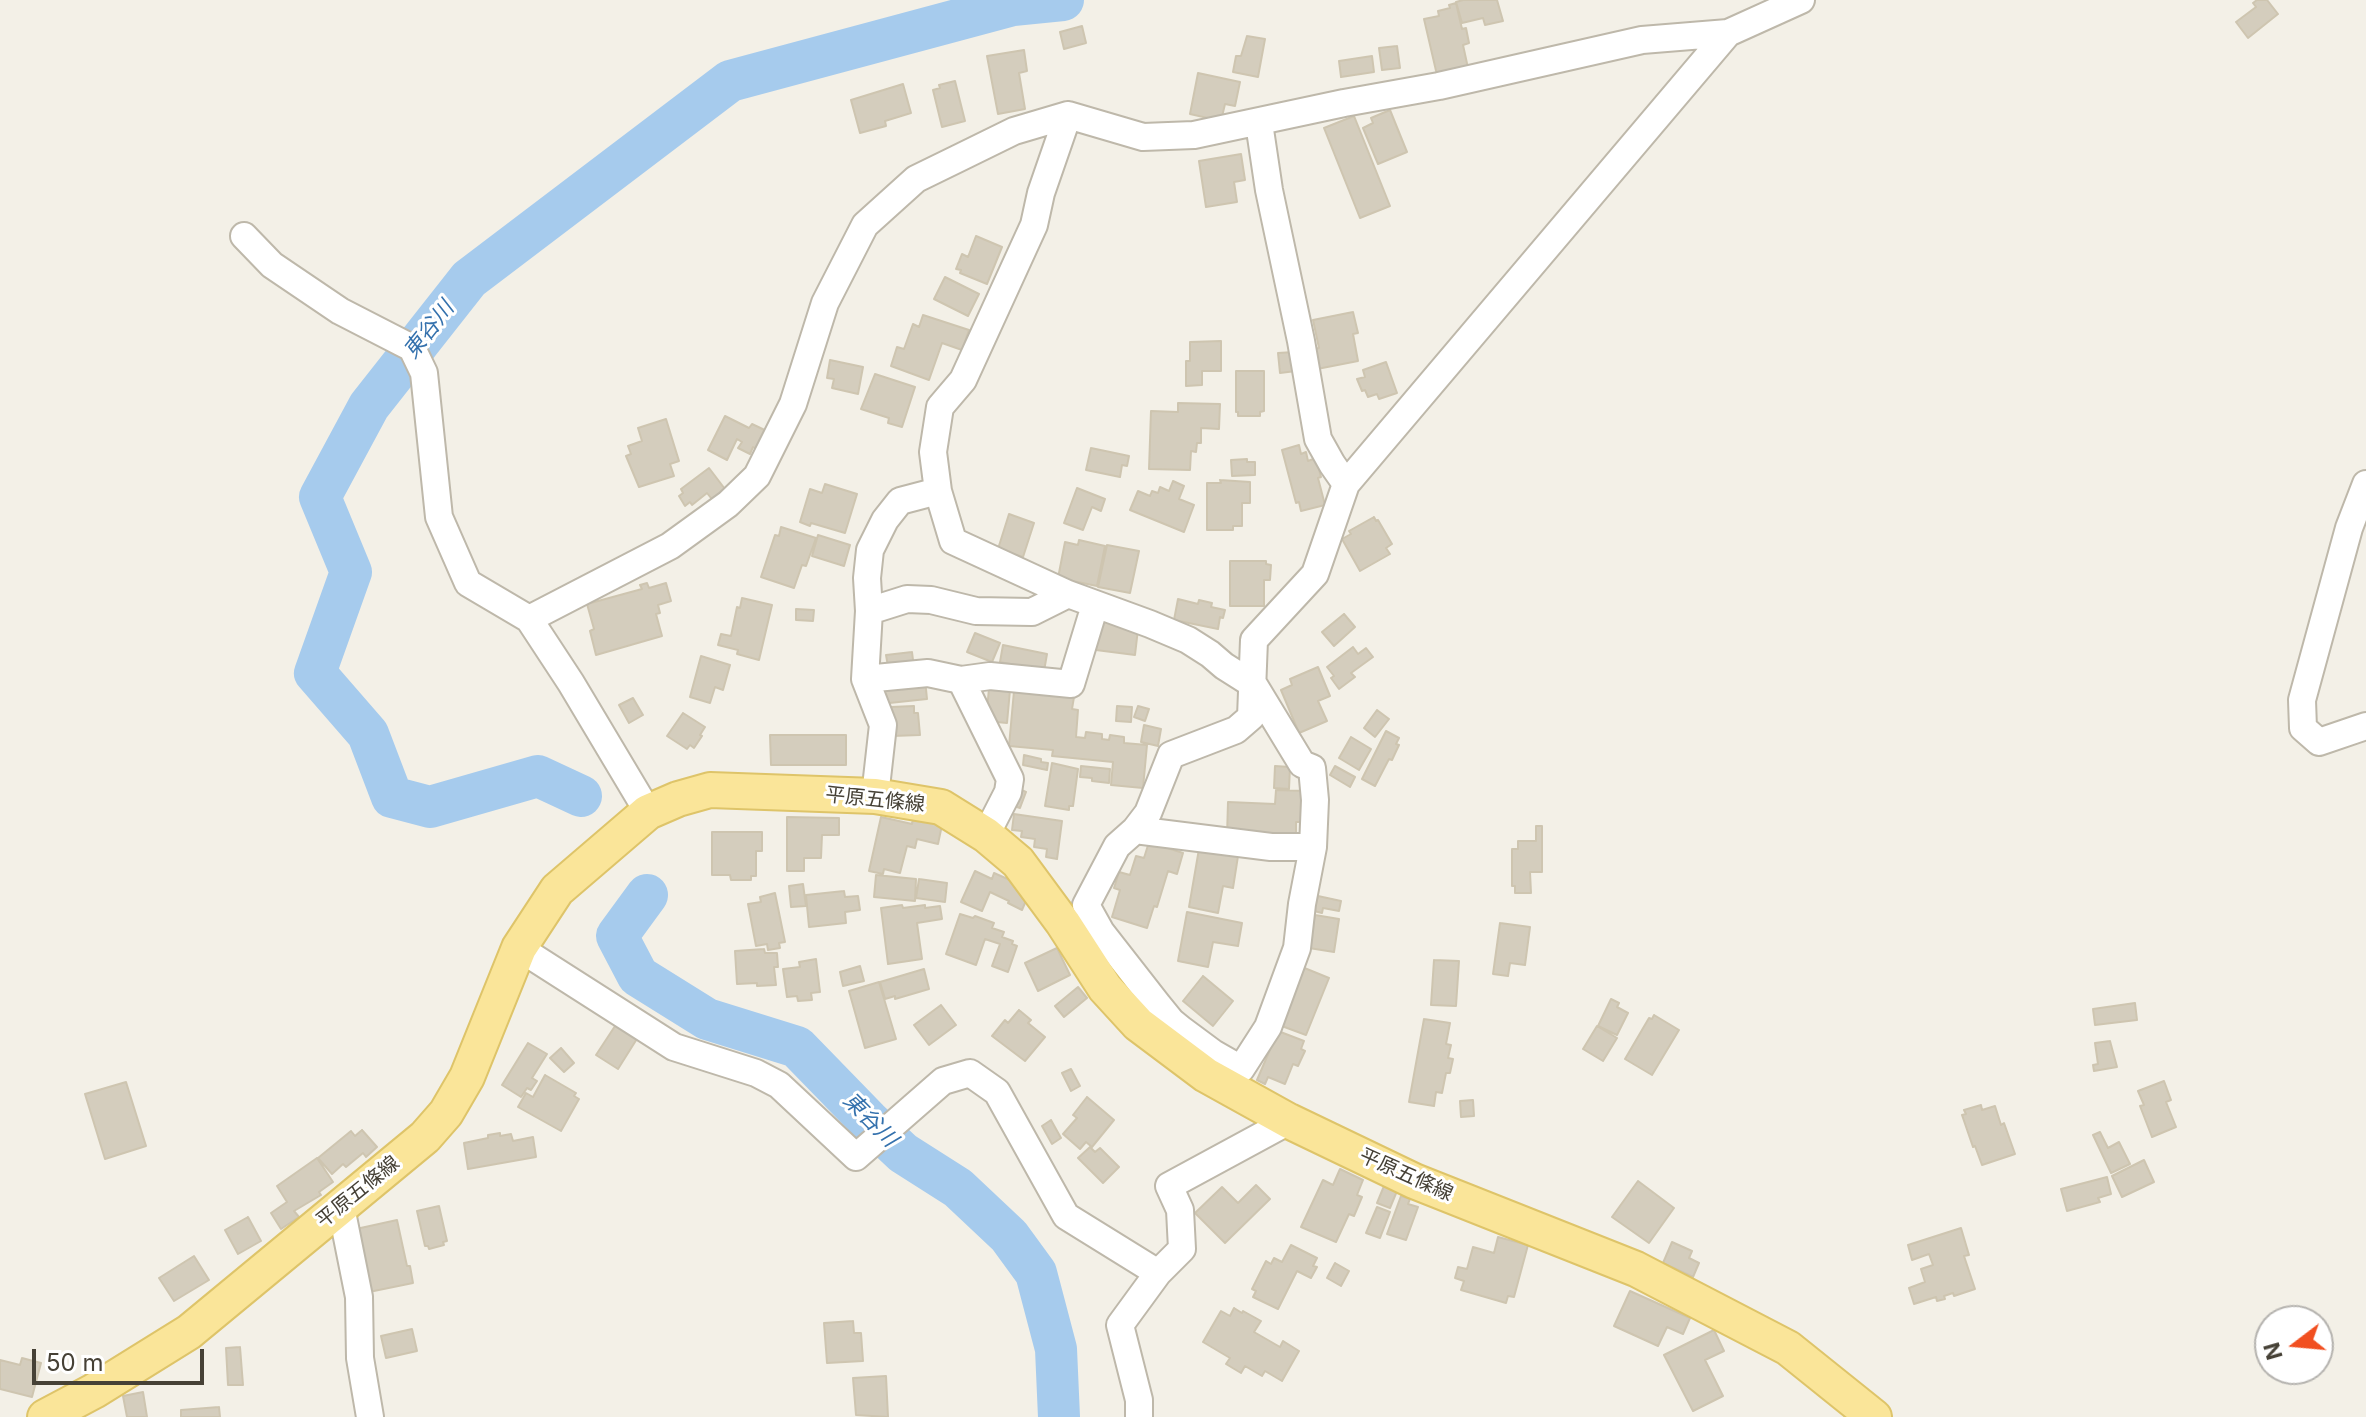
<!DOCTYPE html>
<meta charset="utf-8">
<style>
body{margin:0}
#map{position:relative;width:2366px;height:1417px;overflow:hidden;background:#f3f0e7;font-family:Inter,sans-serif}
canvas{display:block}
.north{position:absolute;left:2254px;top:1305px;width:80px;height:80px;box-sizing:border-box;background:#fff;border:2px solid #b5b3af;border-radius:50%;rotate:254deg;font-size:22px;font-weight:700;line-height:32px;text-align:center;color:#464136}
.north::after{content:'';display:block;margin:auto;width:28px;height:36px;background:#f14f20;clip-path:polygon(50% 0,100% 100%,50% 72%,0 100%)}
.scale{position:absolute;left:32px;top:1349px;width:172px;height:36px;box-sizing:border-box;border:4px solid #464136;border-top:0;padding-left:10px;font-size:24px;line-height:28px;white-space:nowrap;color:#464136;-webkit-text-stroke:6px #fff;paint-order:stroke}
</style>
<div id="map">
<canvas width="2366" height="1417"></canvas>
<div class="north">N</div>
<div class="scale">50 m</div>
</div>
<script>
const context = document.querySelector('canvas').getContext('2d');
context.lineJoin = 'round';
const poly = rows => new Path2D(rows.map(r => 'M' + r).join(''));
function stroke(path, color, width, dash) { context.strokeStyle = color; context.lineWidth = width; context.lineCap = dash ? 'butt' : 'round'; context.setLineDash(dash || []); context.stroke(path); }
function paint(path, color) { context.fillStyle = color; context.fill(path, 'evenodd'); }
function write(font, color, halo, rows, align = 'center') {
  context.font = font + ' Inter,"Noto Sans JP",sans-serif'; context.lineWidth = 6; context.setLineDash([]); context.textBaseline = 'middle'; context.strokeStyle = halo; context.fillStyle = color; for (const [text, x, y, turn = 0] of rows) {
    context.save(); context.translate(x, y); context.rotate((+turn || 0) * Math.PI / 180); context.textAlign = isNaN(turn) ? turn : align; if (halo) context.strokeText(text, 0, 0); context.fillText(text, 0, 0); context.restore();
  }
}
stroke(poly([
 [581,796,538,776,430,807,392,797,368,734,315,673,351,572,320,497,369,406,469,279,730,81,1013,5,1063,0],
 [647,895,617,936,638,976,707,1019,797,1047,868,1120,903,1153,958,1188,1009,1236,1036,1273,1056,1349,1059,1417]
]), '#a6cbed', 42);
const building = poly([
 [1463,0,1497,0,1503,21,1485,25,1483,18,1462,23,1456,2,1463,0],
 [2257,0,2267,0,2278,14,2248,38,2236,22,2256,7,2253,3,2257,0],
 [1456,3,1462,29,1466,28,1469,43,1463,45,1468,68,1437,75,1424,19,1439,16,1438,11,1450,8,1449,5,1456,3],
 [1082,26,1086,43,1064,49,1060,32,1082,26],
 [1247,36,1265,39,1258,77,1233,72,1236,56,1241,56,1247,36],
 [1397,46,1400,68,1382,70,1379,48,1397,46],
 [1024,50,1027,71,1019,73,1025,109,998,114,987,56,1024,50],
 [1372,56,1374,72,1341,77,1339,61,1372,56],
 [1198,73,1240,82,1235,106,1225,104,1221,121,1190,114,1198,73],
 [955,81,965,121,942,127,933,90,940,88,939,85,955,81],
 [903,84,911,113,885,121,886,126,860,133,851,100,903,84],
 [1390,110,1407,152,1378,164,1363,128,1373,123,1371,118,1390,110],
 [1354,116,1390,206,1360,218,1324,128,1354,116],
 [1241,154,1245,180,1234,182,1237,202,1206,207,1199,161,1241,154],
 [976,236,1002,247,987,284,960,273,961,270,956,269,962,254,968,257,976,236],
 [945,277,979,294,968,316,934,299,945,277],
 [1353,312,1358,333,1353,334,1358,361,1312,370,1308,350,1319,348,1313,320,1353,312],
 [923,315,969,330,962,350,942,343,929,380,891,366,897,347,904,349,913,324,919,327,923,315],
 [1221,341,1221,371,1202,371,1202,385,1186,386,1186,361,1190,361,1190,342,1221,341],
 [1294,352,1296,371,1280,373,1278,353,1294,352],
 [830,360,863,367,858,394,832,388,834,379,827,378,830,360],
 [1386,362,1397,393,1379,399,1377,394,1368,397,1365,390,1362,391,1357,379,1365,377,1363,370,1386,362],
 [1236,371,1264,371,1264,411,1260,412,1260,416,1238,416,1238,412,1236,412,1236,371],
 [875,374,915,387,902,427,888,423,889,418,861,409,875,374],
 [1178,403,1220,404,1219,429,1201,428,1201,443,1197,443,1196,452,1191,451,1190,470,1149,469,1151,411,1178,412,1178,403],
 [725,416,749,428,752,424,771,433,762,452,753,447,750,454,738,448,742,442,737,439,727,460,708,450,725,416],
 [666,419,679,461,670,464,674,476,639,487,626,456,631,454,628,446,642,441,638,428,666,419],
 [1299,445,1301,454,1306,452,1308,461,1316,458,1321,477,1318,478,1325,505,1301,511,1299,502,1296,503,1282,450,1299,445],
 [1091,448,1129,456,1127,466,1122,465,1120,477,1086,470,1091,448],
 [1247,459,1247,462,1255,462,1255,475,1232,476,1231,460,1247,459],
 [709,468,728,493,715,503,707,493,692,505,690,502,685,506,679,496,683,493,681,489,709,468],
 [1220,480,1250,482,1250,503,1242,503,1242,526,1233,526,1233,530,1207,530,1207,483,1221,483,1220,480],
 [1173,481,1184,486,1179,499,1194,505,1184,532,1130,510,1138,491,1150,496,1152,491,1158,493,1160,487,1169,491,1173,481],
 [825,484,857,494,845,533,811,523,810,526,800,522,810,489,822,493,825,484],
 [1077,488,1105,499,1101,511,1092,507,1083,530,1064,523,1077,488],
 [1009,514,1034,523,1023,557,998,549,1009,514],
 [1374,517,1376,521,1378,520,1392,544,1386,548,1390,554,1360,571,1342,539,1351,534,1349,531,1374,517],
 [781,527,816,538,806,566,802,565,794,588,761,577,775,535,779,536,781,527],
 [818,535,850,545,844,566,812,556,818,535],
 [1079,540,1105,546,1097,586,1058,578,1065,542,1078,545,1079,540],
 [1107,545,1139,551,1130,593,1098,587,1107,545],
 [1230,561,1266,561,1266,564,1271,565,1270,580,1264,580,1264,606,1230,606,1230,561],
 [647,583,649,588,666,583,671,601,658,605,660,613,656,614,662,636,596,655,590,631,594,629,587,604,642,589,640,585,647,583],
 [742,598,772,605,759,660,737,654,738,650,718,645,721,634,731,636,737,607,740,608,742,598],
 [1178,599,1198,604,1199,600,1212,603,1211,607,1225,610,1223,618,1220,617,1218,629,1174,620,1178,599],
 [796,609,814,610,813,621,796,620,796,609],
 [1344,614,1355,627,1334,646,1322,632,1344,614],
 [1100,621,1125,624,1138,629,1135,655,1096,650,1100,621],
 [975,633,1000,643,992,662,967,652,975,633],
 [1003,645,1047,654,1044,671,1000,662,1003,645],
 [1353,647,1358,654,1366,648,1373,657,1351,673,1355,677,1339,689,1331,678,1334,676,1327,667,1353,647],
 [912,652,914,668,889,672,886,655,912,652],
 [701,656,730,665,723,690,715,687,710,703,690,697,701,656],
 [1318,667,1330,696,1318,701,1327,721,1299,733,1281,690,1292,685,1290,679,1318,667],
 [925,679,927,699,880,704,876,683,925,679],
 [989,688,1010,690,1007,723,986,721,989,688],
 [1014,691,1074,697,1072,709,1078,710,1076,737,1085,738,1086,732,1102,734,1102,739,1109,740,1110,735,1124,737,1124,743,1147,745,1143,788,1111,785,1113,762,1052,756,1053,750,1009,746,1014,691],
 [633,698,643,715,629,723,619,705,633,698],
 [914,706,914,713,918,713,920,735,892,736,891,707,914,706],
 [1117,706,1132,707,1131,722,1116,721,1117,706],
 [1138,706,1149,709,1145,721,1134,717,1138,706],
 [1377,710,1389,719,1375,737,1364,728,1377,710],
 [683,713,705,727,700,735,702,736,694,748,690,745,687,749,667,736,683,713],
 [1144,725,1161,729,1158,746,1141,742,1144,725],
 [1386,731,1399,738,1396,744,1399,745,1392,760,1389,759,1375,786,1362,779,1386,731],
 [770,735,846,735,846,765,771,765,770,735],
 [1351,737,1371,749,1359,770,1339,758,1351,737],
 [1024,755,1041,759,1041,762,1048,763,1047,770,1023,765,1024,755],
 [1052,763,1078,769,1073,806,1069,806,1069,810,1045,806,1052,763],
 [1081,766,1110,769,1109,783,1092,781,1092,778,1080,777,1081,766],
 [1275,766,1290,767,1289,789,1274,788,1275,766],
 [1335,766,1355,777,1350,787,1330,775,1335,766],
 [1017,788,1026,792,1020,808,1011,805,1017,788],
 [1276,790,1306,791,1304,822,1296,822,1296,838,1227,836,1228,802,1275,804,1276,790],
 [1014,814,1062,821,1057,859,1046,857,1047,849,1034,847,1035,839,1021,837,1022,831,1012,830,1014,814],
 [787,817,839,818,839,835,822,835,821,858,804,858,804,871,787,871,787,817],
 [881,817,912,824,913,819,942,825,938,844,917,839,915,848,907,846,900,873,884,869,883,874,869,871,881,817],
 [1536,826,1542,826,1542,872,1530,872,1531,893,1515,893,1515,886,1512,886,1512,849,1518,849,1518,841,1536,841,1536,826],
 [712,832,762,832,762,851,756,851,756,876,751,876,751,880,731,880,730,875,712,875,712,832],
 [1149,842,1183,853,1177,874,1168,871,1157,907,1154,906,1147,928,1112,917,1120,890,1114,888,1119,872,1130,875,1136,856,1144,858,1149,842],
 [1199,849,1238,856,1233,888,1223,886,1218,913,1189,907,1199,849],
 [975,871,992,879,994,873,1019,884,1028,896,1022,910,1008,903,1009,901,990,892,982,911,961,902,975,871],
 [876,875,916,879,915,901,874,897,876,875],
 [919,879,947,883,945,902,916,898,919,879],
 [803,884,806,906,791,907,789,886,803,884],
 [844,891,845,897,858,896,860,910,845,912,846,923,809,927,806,895,844,891],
 [775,893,785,942,779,943,780,948,768,950,767,944,756,946,748,904,761,902,760,897,775,893],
 [1318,896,1341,901,1339,911,1323,908,1322,913,1314,911,1318,896],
 [902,905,903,908,925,905,925,908,940,906,942,919,917,923,922,959,888,964,881,908,902,905],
 [1187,912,1242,923,1238,946,1213,942,1208,967,1178,961,1187,912],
 [960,914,973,918,975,916,994,923,992,928,1004,932,1002,937,1013,941,1012,944,1017,946,1008,972,992,966,1000,944,985,939,976,965,946,954,960,914],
 [1315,915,1339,919,1334,952,1309,948,1315,915],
 [1500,923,1530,927,1525,965,1510,963,1508,976,1493,974,1500,923],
 [1057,948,1070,975,1038,991,1025,963,1057,948],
 [764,949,765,953,777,953,778,967,774,967,776,985,757,986,757,983,737,984,735,951,764,949],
 [816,959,820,992,811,993,812,1000,798,1001,797,996,787,997,783,969,800,967,799,962,816,959],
 [1434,960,1459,961,1456,1006,1431,1005,1434,960],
 [860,966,864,981,843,986,840,972,860,966],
 [1302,967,1329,978,1306,1035,1279,1025,1302,967],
 [924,969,929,989,895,999,895,996,885,999,880,982,924,969],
 [1203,976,1233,1001,1213,1026,1183,1001,1203,976],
 [879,982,896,1039,865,1048,849,991,879,982],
 [1078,987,1087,998,1064,1017,1055,1006,1078,987],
 [1611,999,1619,1003,1617,1007,1628,1013,1617,1035,1598,1026,1611,999],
 [2135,1003,2137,1020,2095,1025,2093,1009,2135,1003],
 [941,1005,956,1025,929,1045,914,1025,941,1005],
 [1019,1010,1031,1020,1028,1023,1045,1037,1025,1061,992,1036,1005,1020,1008,1023,1019,1010],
 [1654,1015,1679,1030,1652,1075,1625,1059,1649,1018,1652,1019,1654,1015],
 [1424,1019,1450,1023,1446,1044,1451,1045,1448,1058,1453,1059,1450,1073,1446,1073,1442,1093,1436,1092,1434,1106,1409,1102,1424,1019],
 [619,1020,640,1034,618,1069,596,1055,619,1020],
 [1597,1026,1617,1038,1603,1061,1583,1049,1597,1026],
 [1278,1031,1304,1041,1301,1049,1305,1051,1298,1066,1293,1064,1285,1084,1268,1077,1265,1084,1257,1080,1278,1031],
 [2110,1041,2117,1067,2094,1071,2093,1065,2098,1064,2095,1043,2110,1041],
 [528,1043,547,1054,532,1078,537,1081,531,1090,527,1088,521,1097,502,1085,528,1043],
 [561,1048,574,1063,564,1072,550,1058,561,1048],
 [1071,1069,1080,1086,1071,1091,1062,1073,1071,1069],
 [545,1075,576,1093,574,1096,579,1099,561,1131,518,1107,526,1093,533,1097,545,1075],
 [2164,1081,2171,1100,2166,1102,2176,1127,2152,1137,2140,1106,2144,1105,2138,1091,2164,1081],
 [126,1082,146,1146,105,1159,85,1094,126,1082],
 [1087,1097,1114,1120,1092,1147,1086,1142,1080,1149,1063,1134,1077,1118,1073,1115,1087,1097],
 [1473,1100,1474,1116,1461,1117,1460,1101,1473,1100],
 [1981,1105,1982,1110,1995,1106,2001,1125,2004,1123,2015,1154,1982,1165,1975,1146,1973,1147,1962,1115,1966,1114,1964,1110,1981,1105],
 [1051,1120,1061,1138,1052,1144,1042,1126,1051,1120],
 [362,1130,377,1147,366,1157,363,1153,346,1167,343,1164,332,1174,318,1158,351,1131,355,1136,362,1130],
 [2100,1132,2108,1148,2119,1142,2130,1164,2111,1173,2093,1135,2100,1132],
 [500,1133,500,1136,511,1134,513,1141,533,1137,536,1157,468,1169,464,1143,488,1138,488,1135,500,1133],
 [1090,1147,1095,1152,1100,1148,1119,1167,1103,1183,1078,1158,1090,1147],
 [317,1158,333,1182,319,1192,321,1195,294,1211,299,1217,281,1229,271,1213,287,1202,277,1186,317,1158],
 [2144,1160,2154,1182,2122,1197,2112,1176,2144,1160],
 [1340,1169,1363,1180,1357,1195,1362,1197,1354,1216,1349,1214,1336,1242,1301,1227,1323,1180,1333,1185,1340,1169],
 [2107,1177,2111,1194,2098,1198,2100,1202,2067,1211,2061,1189,2107,1177],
 [1638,1181,1674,1208,1649,1243,1612,1217,1638,1181],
 [1256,1185,1270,1199,1225,1243,1195,1213,1222,1187,1238,1203,1256,1185],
 [1384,1186,1397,1191,1390,1208,1377,1203,1384,1186],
 [1401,1196,1410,1199,1408,1204,1418,1207,1406,1240,1387,1234,1401,1196],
 [439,1206,447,1241,443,1242,444,1245,429,1249,428,1246,425,1246,417,1211,439,1206],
 [1377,1207,1390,1212,1380,1238,1366,1233,1377,1207],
 [248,1217,261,1241,238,1254,225,1230,248,1217],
 [397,1220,407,1266,410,1266,413,1283,369,1292,356,1229,397,1220],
 [1961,1228,1969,1255,1964,1256,1975,1289,1954,1296,1953,1293,1944,1296,1945,1299,1937,1301,1936,1297,1914,1304,1909,1288,1925,1282,1921,1269,1933,1265,1929,1254,1912,1260,1908,1245,1961,1228],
 [1498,1237,1528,1245,1514,1297,1508,1296,1506,1303,1461,1290,1464,1281,1455,1278,1458,1267,1467,1269,1473,1247,1494,1253,1498,1237],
 [1672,1242,1692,1251,1689,1258,1699,1263,1693,1277,1663,1263,1672,1242],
 [1291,1245,1317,1258,1313,1266,1317,1267,1311,1278,1297,1271,1278,1309,1253,1297,1256,1291,1252,1289,1266,1261,1271,1264,1274,1258,1282,1262,1291,1245],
 [194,1256,209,1280,174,1301,159,1278,194,1256],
 [1335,1263,1349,1271,1341,1286,1327,1278,1335,1263],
 [1630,1291,1690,1318,1683,1334,1667,1327,1658,1346,1614,1326,1630,1291],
 [1234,1308,1242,1313,1243,1311,1261,1321,1254,1332,1280,1347,1283,1341,1299,1351,1282,1381,1265,1371,1262,1376,1245,1366,1241,1373,1226,1364,1230,1358,1203,1342,1221,1311,1230,1316,1234,1308],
 [853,1321,854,1333,861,1333,863,1361,827,1363,824,1323,853,1321],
 [412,1329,417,1351,386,1358,381,1336,412,1329],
 [1714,1330,1724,1351,1705,1360,1723,1396,1693,1411,1664,1355,1714,1330],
 [240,1347,243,1385,228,1385,226,1348,240,1347],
 [22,1358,41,1363,32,1397,0,1389,0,1360,20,1365,22,1358],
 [886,1376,888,1417,856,1415,853,1378,886,1376],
 [143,1392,147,1417,127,1417,123,1396,143,1392],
 [219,1407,220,1417,181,1417,181,1410,219,1407]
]);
paint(building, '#d4cdbd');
stroke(building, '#cec5b0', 2);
const minor = poly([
 [1068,115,1041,193,1034,225,963,380,940,407,933,452,938,491,953,541,1068,594,1150,624,1188,640,1210,654,1224,666,1254,685,1302,764,1312,768,1315,800,1313,847,1302,904,1297,948,1268,1027,1241,1069,1213,1053,1182,1030,1171,1021,1158,1005],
 [1259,123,1269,190,1301,341,1318,439,1332,464,1346,484],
 [244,236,272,265,340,311,412,348,424,373,439,517,468,583,529,619,571,683,648,812],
 [2366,484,2349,528,2302,700,2303,728,2319,742,2366,726],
 [869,611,907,599,931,600,976,611,1032,612,1068,594],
 [529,619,670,546,728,504,757,476,793,404,825,303,865,225,916,179,959,158,1014,131,1068,115,1143,137,1194,135,1344,103,1439,86,1642,40,1728,33,1801,0],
 [865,679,928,673,961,680,1010,779,1008,792,986,835],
 [961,680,990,676,1071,684,1095,605],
 [875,796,883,725,865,679,869,611,867,578,870,550,885,520,900,501,938,491],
 [1135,830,1271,847,1313,847],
 [519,948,674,1047,756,1073,779,1085,856,1157,943,1081,970,1073,997,1092,1066,1216,1158,1273],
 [1146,1016,1158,1005,1101,932,1086,905,1117,846,1135,830,1148,813,1171,755,1236,730,1251,717,1254,640,1315,574,1346,484,1728,33],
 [341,1207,359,1297,360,1358,370,1417],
 [1139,1417,1139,1400,1120,1325,1158,1273,1182,1249,1180,1210,1169,1186,1289,1121]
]);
const major = poly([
 [45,1417,94,1391,189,1332,425,1137,446,1113,467,1077,519,948,557,890,648,812,678,799,710,790,875,796,941,807,986,835,1018,862,1063,923,1105,988,1138,1024,1206,1075,1289,1121,1414,1181,1636,1269,1788,1348,1874,1417]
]);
stroke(minor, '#beb8aa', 30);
stroke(major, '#dec469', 38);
stroke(minor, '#fff', 26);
stroke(major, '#fae599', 34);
write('20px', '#464136', '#fff', [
 ["平原五條線",875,800,6],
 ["平原五條線",1406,1175,24],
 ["平原五條線",358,1192,-39]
]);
write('italic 22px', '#3471ad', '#fff', [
 ["東谷川",429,330,-52],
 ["東谷川",870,1120,45]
]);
</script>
